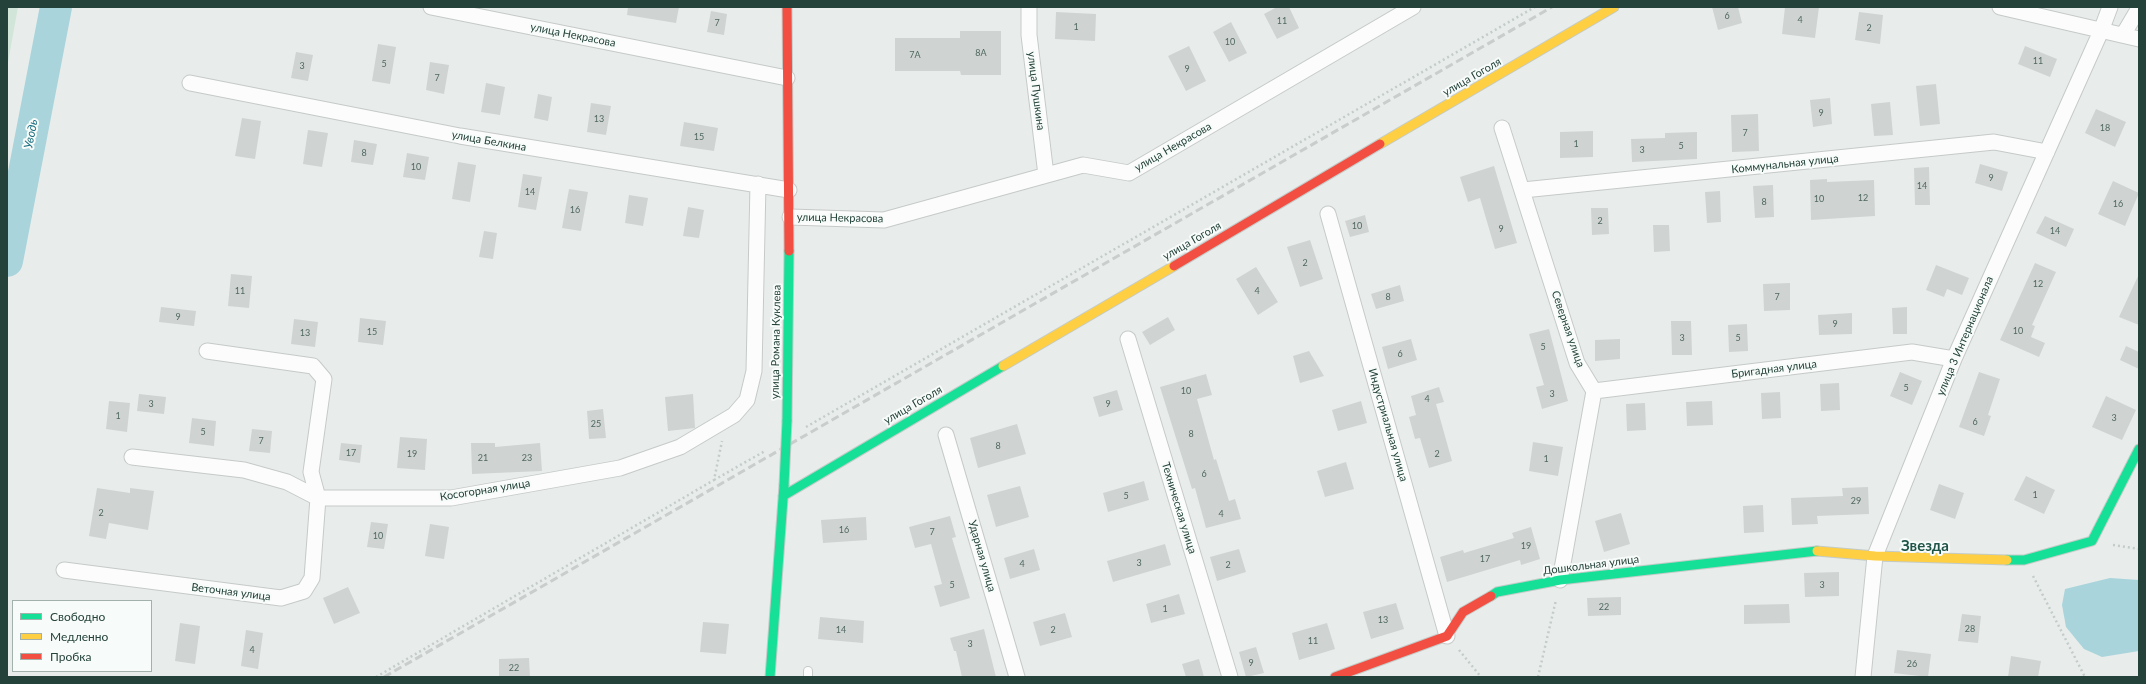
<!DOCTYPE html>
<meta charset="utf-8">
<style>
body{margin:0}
#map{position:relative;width:2146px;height:684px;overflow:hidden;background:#e8edeb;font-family:Lato,sans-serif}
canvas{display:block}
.frame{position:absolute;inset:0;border:8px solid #24423a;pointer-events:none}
.legend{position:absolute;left:12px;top:600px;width:140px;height:72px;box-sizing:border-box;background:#f7fbf9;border:1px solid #a3b1ad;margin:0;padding:5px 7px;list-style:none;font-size:12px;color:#24423a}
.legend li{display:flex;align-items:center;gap:8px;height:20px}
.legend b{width:20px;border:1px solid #a3b1ad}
</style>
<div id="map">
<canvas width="2146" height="684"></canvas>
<div class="frame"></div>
<ul class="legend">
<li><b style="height:5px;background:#16e098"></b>Свободно</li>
<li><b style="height:5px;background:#ffcf43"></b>Медленно</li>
<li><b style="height:5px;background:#f24e42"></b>Пробка</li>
</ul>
</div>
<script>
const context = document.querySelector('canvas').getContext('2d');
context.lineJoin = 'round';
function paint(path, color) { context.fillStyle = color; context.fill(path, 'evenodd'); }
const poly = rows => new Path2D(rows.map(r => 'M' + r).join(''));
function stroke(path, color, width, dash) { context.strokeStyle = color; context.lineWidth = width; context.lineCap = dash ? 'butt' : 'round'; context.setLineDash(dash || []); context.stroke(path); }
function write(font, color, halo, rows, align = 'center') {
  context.font = font + ' Lato,sans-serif'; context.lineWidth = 4; context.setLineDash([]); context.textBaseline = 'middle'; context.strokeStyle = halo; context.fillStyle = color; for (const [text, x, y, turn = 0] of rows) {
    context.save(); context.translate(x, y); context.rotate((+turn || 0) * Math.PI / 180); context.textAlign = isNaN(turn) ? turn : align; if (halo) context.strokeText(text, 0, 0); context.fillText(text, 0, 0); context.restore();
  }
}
paint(poly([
 [7,7,18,7,7,68]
]), '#d1e6d8');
paint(poly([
 [2110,578,2139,580,2139,651,2102,657,2084,649,2066,627,2062,605,2065,589]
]), '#a9d4db');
stroke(poly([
 [7,261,56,7]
]), '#a9d4db', 32);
paint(poly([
 [628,7,679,7,676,23,627,15],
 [1277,7,1289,7,1299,28,1277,39,1264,14],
 [1712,7,1738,7,1742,23,1718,30],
 [1785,7,1819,7,1815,38,1782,34],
 [711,11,727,14,724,35,707,32],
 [1056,12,1096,14,1095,41,1055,39],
 [1859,12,1883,15,1880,44,1855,40],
 [1231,22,1247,53,1229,62,1213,32],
 [960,31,1001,31,1001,75,961,75,960,71,895,71,895,38,960,38],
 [378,44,396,47,390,84,372,81],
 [1189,46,1206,81,1186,91,1168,56],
 [2025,46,2057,59,2050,77,2018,64],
 [296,52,313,55,308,81,291,78],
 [430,62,449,65,444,94,426,90],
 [486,83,505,87,500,115,481,112],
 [1936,84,1940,124,1920,126,1916,86],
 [538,94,552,97,548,121,534,118],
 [1830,98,1832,124,1813,127,1810,100],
 [1890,102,1893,135,1874,136,1871,104],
 [591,103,611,106,606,135,587,132],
 [2096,109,2126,122,2115,147,2085,133],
 [1758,114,1759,151,1732,152,1731,115],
 [242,118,261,121,255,159,235,156],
 [684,122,718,128,714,151,680,146],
 [308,130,328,133,322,167,303,164],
 [1593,131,1593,157,1560,158,1560,132],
 [1697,132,1697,159,1632,162,1631,139,1665,138,1665,133],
 [354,140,377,144,373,165,351,162],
 [407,153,429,157,425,180,403,177],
 [458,162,476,165,470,202,452,199],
 [1980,164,2008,172,2002,191,1975,183],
 [1494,166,1517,243,1495,249,1480,198,1468,202,1460,177],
 [1929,167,1930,205,1915,205,1914,168],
 [523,174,542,177,536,210,518,207],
 [1827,179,1827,182,1874,180,1875,216,1811,220,1810,180],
 [2113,181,2139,193,2125,226,2098,214],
 [1773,185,1774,217,1755,218,1753,186],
 [569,189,588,192,581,231,562,228],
 [1720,191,1721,222,1707,223,1705,192],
 [629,195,648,198,643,226,625,223],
 [688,207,704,210,699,238,683,236],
 [1591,208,1608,208,1609,234,1592,235],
 [1365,215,1369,232,1350,237,1345,221],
 [2045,216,2074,229,2066,247,2036,233],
 [1653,225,1669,225,1670,251,1654,252],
 [484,231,497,233,493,259,479,257],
 [1310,240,1323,279,1300,287,1287,247],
 [2035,263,2056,272,2032,325,2035,326,2031,337,2045,343,2039,357,2000,340],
 [1936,265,1969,278,1962,295,1947,289,1944,297,1926,290],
 [1256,267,1278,302,1258,315,1236,279],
 [231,274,252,276,249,308,228,306],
 [2139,274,2139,325,2119,317],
 [1790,283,1790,310,1764,311,1763,284],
 [1400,285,1404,301,1376,309,1371,294],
 [161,307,196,311,194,326,159,322],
 [1907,307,1907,334,1893,334,1892,308],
 [1852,313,1852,334,1819,335,1818,315],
 [1168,317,1175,330,1150,345,1142,332],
 [360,318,386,321,383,345,358,342],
 [294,319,318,322,315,347,291,344],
 [1671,321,1691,321,1692,355,1672,355],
 [1747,324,1748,351,1729,352,1728,325],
 [1549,329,1568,401,1542,409,1536,387,1544,385,1529,334],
 [1411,339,1417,360,1388,369,1382,347],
 [1620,339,1620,359,1595,361,1595,340],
 [2126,346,2139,352,2139,369,2120,360],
 [1309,351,1324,376,1300,383,1293,356],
 [1900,372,1922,381,1912,405,1890,396],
 [1979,372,2000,379,1988,415,1991,416,1984,436,1959,427],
 [1206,374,1212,395,1197,399,1214,460,1216,459,1229,501,1235,499,1241,519,1206,528,1195,488,1192,489,1160,387],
 [1839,383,1840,410,1821,411,1820,384],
 [1439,387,1444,402,1436,404,1452,461,1429,468,1420,438,1415,439,1409,417,1416,415,1411,396],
 [1117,390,1123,410,1099,417,1093,397],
 [1780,392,1781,418,1762,419,1761,393],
 [139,394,166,397,164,414,137,411],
 [693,394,695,428,668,431,665,397],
 [2106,396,2136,410,2122,440,2092,427],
 [109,401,130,403,127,432,106,429],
 [1361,401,1367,423,1338,431,1332,410],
 [1712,401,1713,425,1687,426,1686,402],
 [1645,403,1646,430,1627,431,1626,404],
 [603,409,606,438,589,439,587,411],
 [192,418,216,421,214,446,189,443],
 [1017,424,1026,454,978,468,970,438],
 [252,429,272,431,270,453,249,451],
 [400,437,427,439,425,470,397,468],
 [1533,442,1563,447,1558,476,1529,471],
 [341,443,362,445,360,463,339,460],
 [471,443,495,443,495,447,540,443,542,471,472,474],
 [1346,462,1354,489,1325,497,1317,471],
 [2026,476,2055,490,2044,514,2014,500],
 [1144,481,1149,500,1108,512,1103,493],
 [1939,484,1964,493,1955,519,1930,510],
 [1020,486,1029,517,996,527,987,495],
 [1868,487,1869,514,1817,516,1818,524,1792,525,1791,498,1843,496,1842,488],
 [97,488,130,493,130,488,154,491,148,530,109,523,106,539,89,536],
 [1763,505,1764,532,1744,533,1743,506],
 [1621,513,1630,544,1604,552,1595,521],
 [950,516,956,537,952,538,970,598,940,607,934,586,942,584,931,544,915,548,909,527],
 [866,517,867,540,823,543,821,520],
 [371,522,388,524,384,549,367,547],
 [430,524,449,527,444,559,425,556],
 [1531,527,1540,559,1521,565,1520,560,1447,582,1440,557,1463,550,1464,553,1514,538,1512,533],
 [1165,544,1171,565,1113,582,1107,561],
 [1034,549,1040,570,1010,579,1004,558],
 [1239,549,1246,572,1217,581,1210,557],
 [1839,572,1839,596,1805,597,1804,573],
 [348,587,360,613,334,624,323,598],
 [1179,594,1185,614,1151,623,1146,604],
 [1621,597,1621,615,1588,616,1587,598],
 [1396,603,1404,629,1371,639,1363,612],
 [1789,604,1790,623,1744,624,1744,605],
 [1065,613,1072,637,1040,646,1033,622],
 [1962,614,1981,616,1978,643,1958,641],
 [820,617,864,621,863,643,818,639],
 [703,622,729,624,726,654,700,652],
 [180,623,200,626,195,664,175,661],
 [1327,623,1335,649,1299,660,1292,633],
 [984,629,996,677,962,677,956,651,954,651,950,638],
 [246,630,263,633,258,669,241,666],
 [1256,647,1264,673,1246,677,1239,652],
 [1897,650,1931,654,1928,677,1894,673],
 [2011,656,2041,661,2038,677,2008,677],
 [529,658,530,677,499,677,499,659],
 [1199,659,1204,677,1186,677,1182,664]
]), '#cfd4d2');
const lane = poly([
 [808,671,808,677]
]);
const street = poly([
 [431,7,787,78],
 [1029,7,1029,35,1046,175],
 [2000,7,2139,39],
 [2123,35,2139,8],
 [190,83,460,136,789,190],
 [1502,128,1577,363,1594,391,1560,580],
 [1523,190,1994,142,2047,152],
 [1328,214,1447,636],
 [790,217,884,220,1083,165,1129,173,1413,7],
 [1128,339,1230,677],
 [1594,391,1912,352,1954,359],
 [946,435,1017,677],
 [132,457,244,470,287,482,318,498,451,498,620,468,680,447,734,415,747,400,754,371,758,184],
 [64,570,281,598,304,591,312,578,318,498,311,472,324,379,313,366,207,351],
 [1863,677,1875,556,1954,359,2101,31,2110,7]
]);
const fast = poly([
 [787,421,789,251],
 [783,496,1003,366],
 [2007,560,2024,560,2092,541,2139,449],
 [1491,596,1497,592,1560,580,1817,551],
 [770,677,784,485]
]);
const slow = poly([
 [1380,144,1614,7],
 [1003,366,1174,266],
 [1817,551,1875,556,2007,560]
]);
const jam = poly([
 [787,7,789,251],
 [1174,266,1380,144],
 [1335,677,1447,636,1463,612,1491,596]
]);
stroke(lane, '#c5cac8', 10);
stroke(street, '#c5cac8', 17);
stroke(fast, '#c3cbc8', 11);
stroke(slow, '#c3cbc8', 11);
stroke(jam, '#c3cbc8', 11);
stroke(poly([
 [806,427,1535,7],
 [714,480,765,451],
 [2113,545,2139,549],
 [2033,576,2085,677],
 [1459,650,1481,677],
 [376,677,714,480,722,441],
 [1538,677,1556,600]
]), '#c3ccca', 2.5, [2, 3]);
stroke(lane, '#fcfcfc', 8);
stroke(street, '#fcfcfc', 15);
stroke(fast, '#16e098', 9);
stroke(slow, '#ffcf43', 9);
stroke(jam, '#f24e42', 9);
stroke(poly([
 [384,677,1552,7]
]), '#c9cdcc', 3, [8, 4]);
const fastBridge = poly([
 [784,485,787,421]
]);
stroke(fastBridge, '#c3cbc8', 11, []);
stroke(fastBridge, '#16e098', 9);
write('9px', '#506761', null, [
 ["6",1727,16],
 ["4",1800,20],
 ["11",1282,21],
 ["7",717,23],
 ["1",1076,27],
 ["2",1869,28],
 ["10",1230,42],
 ["8А",981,53],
 ["7А",915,55],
 ["11",2038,61],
 ["5",384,64],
 ["3",302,66],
 ["9",1187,69],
 ["7",437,78],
 ["9",1821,113],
 ["13",599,119],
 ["18",2105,128],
 ["7",1745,133],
 ["15",699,137],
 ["1",1576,144],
 ["5",1681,146],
 ["3",1642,150],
 ["8",364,153],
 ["10",416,167],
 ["9",1991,178],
 ["14",1922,186],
 ["14",530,192],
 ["12",1863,198],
 ["10",1819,199],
 ["8",1764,202],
 ["16",2118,204],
 ["16",575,210],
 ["2",1600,221],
 ["10",1357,226],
 ["9",1501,229],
 ["14",2055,231],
 ["2",1305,263],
 ["12",2038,284],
 ["11",240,291],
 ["4",1257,291],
 ["8",1388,297],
 ["7",1777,297],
 ["9",178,317],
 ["9",1835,324],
 ["10",2018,331],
 ["15",372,332],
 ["13",305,333],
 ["3",1682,338],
 ["5",1738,338],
 ["5",1543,347],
 ["6",1400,354],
 ["5",1906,388],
 ["10",1186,391],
 ["3",1552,394],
 ["4",1427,399],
 ["3",151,404],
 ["9",1108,404],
 ["1",118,416],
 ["3",2114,418],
 ["6",1975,422],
 ["25",596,424],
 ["5",203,432],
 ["8",1191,434],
 ["7",261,441],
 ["8",998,446],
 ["17",351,453],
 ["19",412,454],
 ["2",1437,454],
 ["21",483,458],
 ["23",527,458],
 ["1",1546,459],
 ["6",1204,474],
 ["1",2035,495],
 ["5",1126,496],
 ["29",1856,501],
 ["2",101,513],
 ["4",1221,514],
 ["16",844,530],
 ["7",932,532],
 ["10",378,536],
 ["19",1526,546],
 ["17",1485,559],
 ["3",1139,563],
 ["4",1022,564],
 ["2",1228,565],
 ["5",952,585],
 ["3",1822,585],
 ["22",1604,607],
 ["1",1165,609],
 ["13",1383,620],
 ["28",1970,629],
 ["14",841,630],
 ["2",1053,630],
 ["11",1313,641],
 ["3",970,644],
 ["4",252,650],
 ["9",1251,663],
 ["26",1912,664],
 ["22",514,668]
]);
write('11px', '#24423a', '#f7fbf9', [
 ["улица Некрасова",573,35,11],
 ["улица Гоголя",1472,77,-30],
 ["улица Пушкина",1036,91,83],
 ["улица Белкина",489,141,10],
 ["улица Некрасова",1173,147,-30],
 ["Коммунальная улица",1785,164,-6],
 ["улица Некрасова",840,218,1],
 ["улица Гоголя",1192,241,-30],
 ["Северная улица",1568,329,71],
 ["улица 3 Интернационала",1965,336,-67],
 ["улица Романа Куклева",776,342,-89],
 ["Бригадная улица",1774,369,-7],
 ["улица Гоголя",913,405,-30],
 ["Индустриальная улица",1388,425,74],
 ["Косогорная улица",485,490,-9],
 ["Техническая улица",1179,508,73],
 ["Ударная улица",982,556,74],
 ["Дошкольная улица",1591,565,-7],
 ["Веточная улица",231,592,7]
]);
write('italic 12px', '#1c6f80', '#f7fbf9', [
 ["Уводь",31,134,-79]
]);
write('bold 15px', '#1f5548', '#f7fbf9', [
 ["Звезда",1925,546]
]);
</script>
